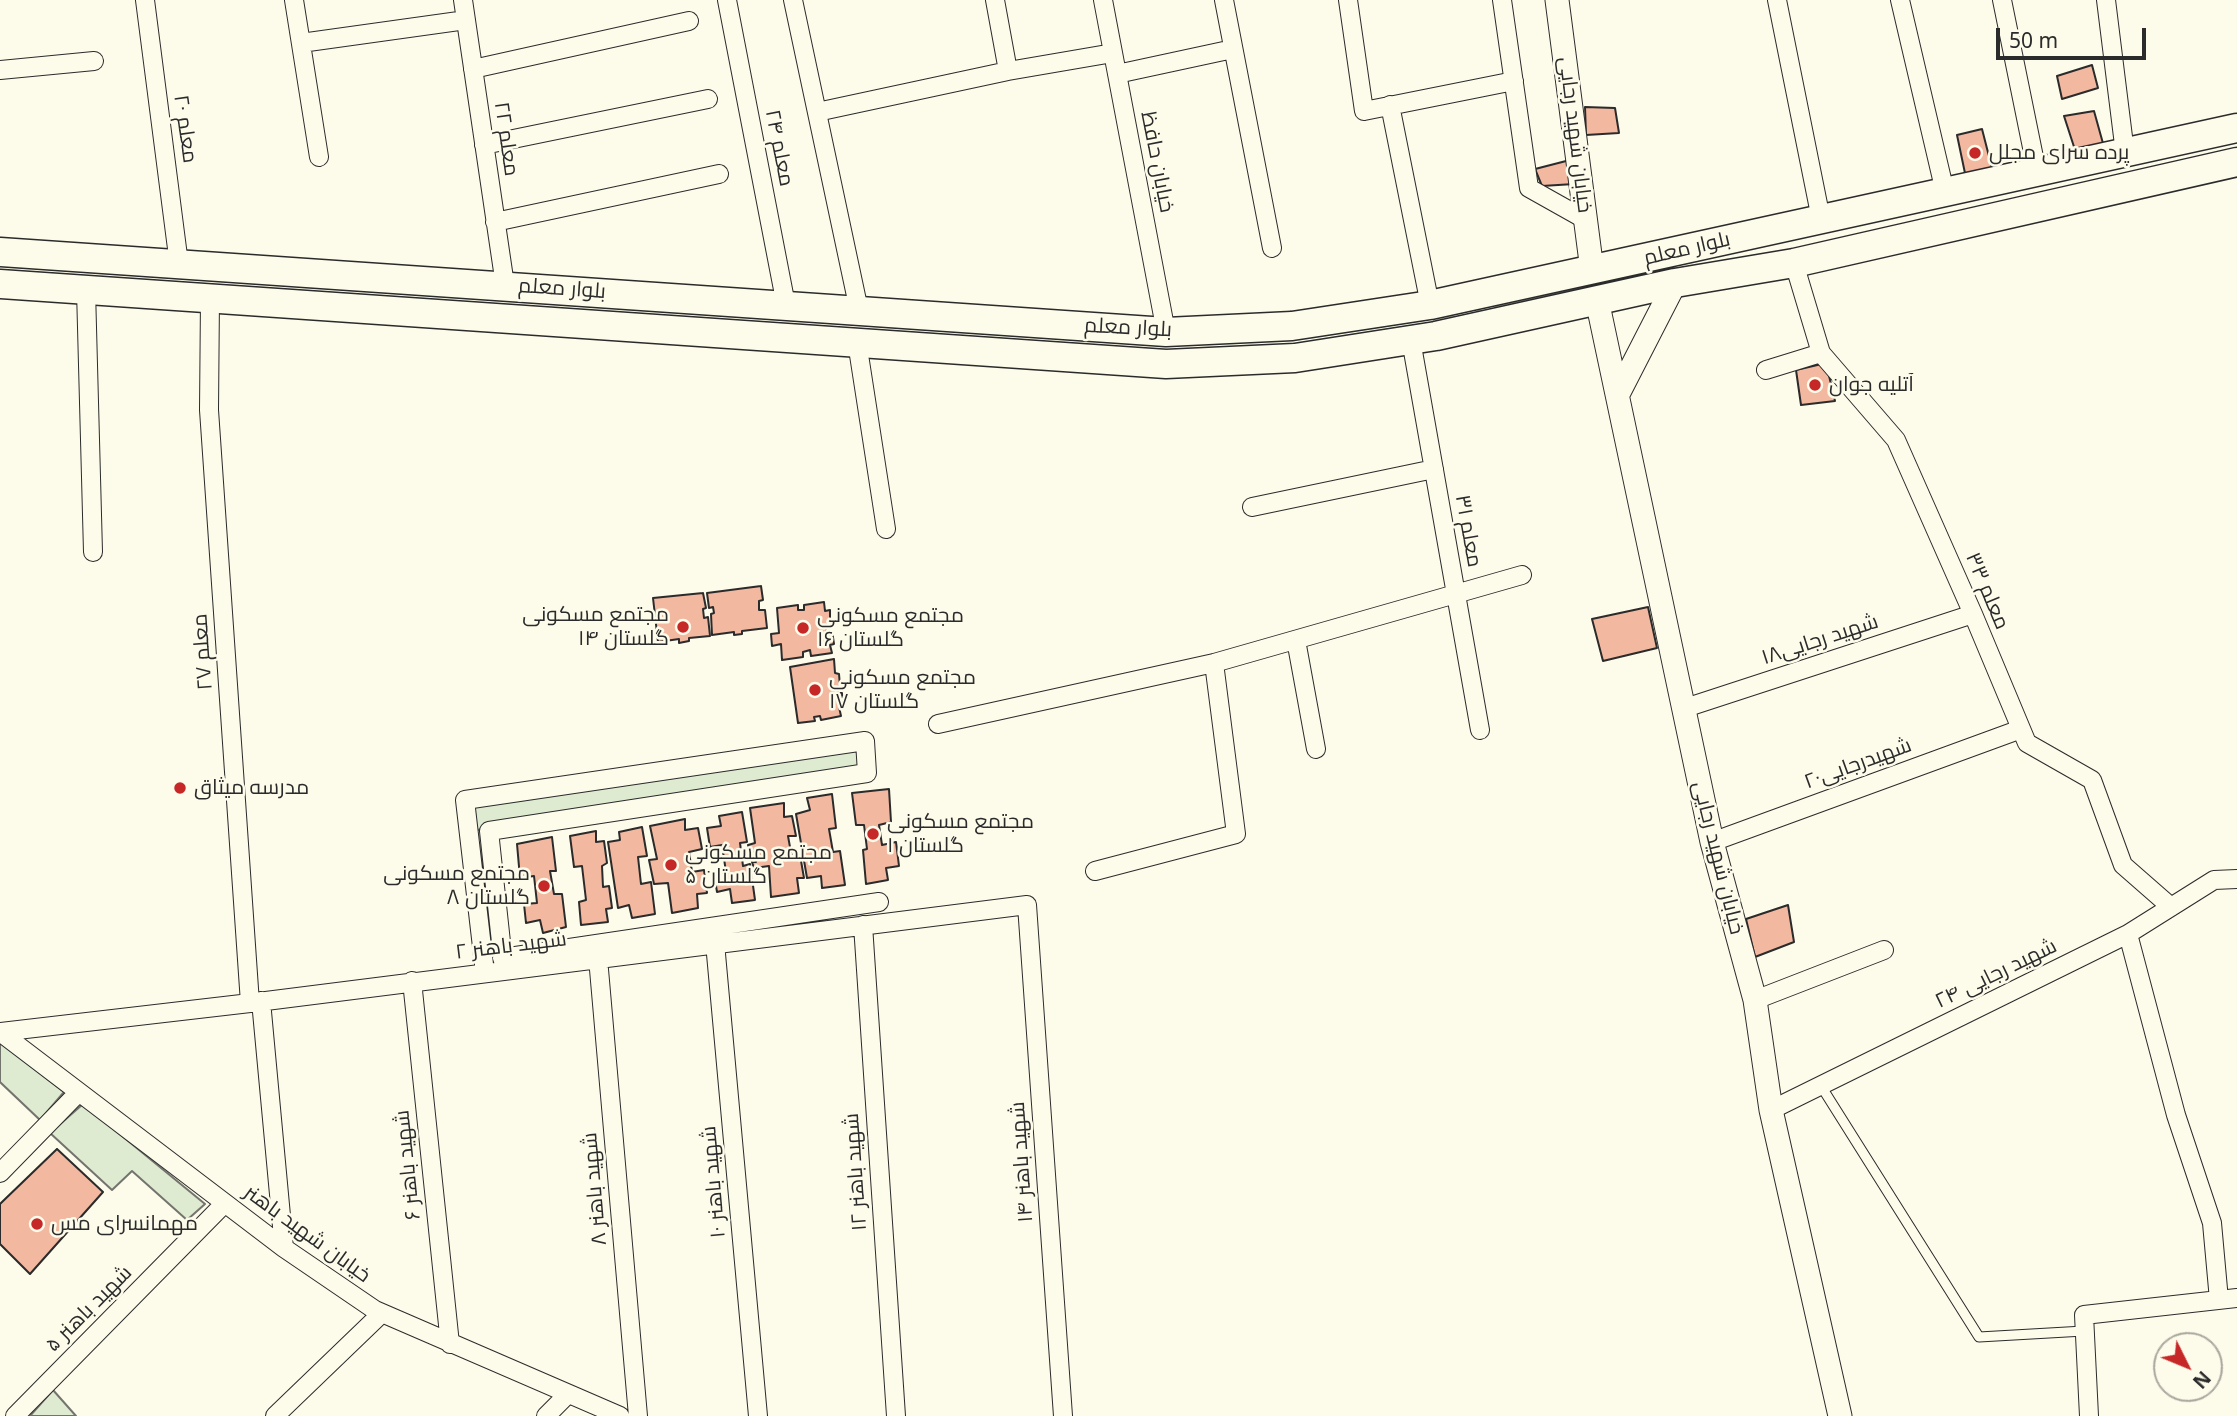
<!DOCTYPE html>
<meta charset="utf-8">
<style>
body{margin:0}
#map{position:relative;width:2237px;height:1416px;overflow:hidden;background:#fdfbea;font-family:"Noto Sans",sans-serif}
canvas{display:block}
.north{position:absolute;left:2153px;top:1332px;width:70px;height:70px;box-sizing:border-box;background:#fdfbea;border:2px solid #a9a89e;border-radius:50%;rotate:133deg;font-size:19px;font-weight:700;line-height:28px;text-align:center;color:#2b2b2b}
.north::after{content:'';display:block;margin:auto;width:24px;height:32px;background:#c62828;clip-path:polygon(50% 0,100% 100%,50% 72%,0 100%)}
.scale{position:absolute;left:1996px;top:28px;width:150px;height:32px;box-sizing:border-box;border:4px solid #2b2b2b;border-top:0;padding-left:9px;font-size:21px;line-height:24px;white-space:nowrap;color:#2b2b2b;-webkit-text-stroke:5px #fdfbea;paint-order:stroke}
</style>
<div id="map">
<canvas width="2237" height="1416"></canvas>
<div class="north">N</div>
<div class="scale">50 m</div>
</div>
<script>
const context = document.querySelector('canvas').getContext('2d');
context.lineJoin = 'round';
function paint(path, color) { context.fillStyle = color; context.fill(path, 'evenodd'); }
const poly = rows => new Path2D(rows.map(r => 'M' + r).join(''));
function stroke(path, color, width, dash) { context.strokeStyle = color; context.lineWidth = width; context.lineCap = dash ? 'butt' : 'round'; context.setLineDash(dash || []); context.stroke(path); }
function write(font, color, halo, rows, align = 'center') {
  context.font = font + ' "Noto Sans",Cairo,sans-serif'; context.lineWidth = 5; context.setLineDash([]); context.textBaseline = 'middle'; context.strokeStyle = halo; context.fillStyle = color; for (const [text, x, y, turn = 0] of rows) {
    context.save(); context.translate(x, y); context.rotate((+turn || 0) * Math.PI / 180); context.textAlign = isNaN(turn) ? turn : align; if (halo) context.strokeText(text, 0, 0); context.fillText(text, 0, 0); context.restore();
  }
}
const green = poly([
 [862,744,864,771,471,831,468,802,862,744],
 [0,1042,64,1092,40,1120,0,1082,0,1042],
 [83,1104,205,1204,187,1220,132,1171,112,1190,50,1133,83,1104],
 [53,1390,76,1416,30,1416,53,1390]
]);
paint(green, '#deebd1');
stroke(green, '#74746e', 2);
const building = poly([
 [2092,65,2098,88,2062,99,2057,76,2092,65],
 [1585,107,1615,108,1619,133,1586,135,1585,107],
 [2094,111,2104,147,2076,153,2064,116,2094,111],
 [1982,129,1993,172,1966,178,1957,135,1982,129],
 [1570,160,1574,184,1542,186,1535,169,1570,160],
 [1826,363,1835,401,1801,405,1796,370,1826,363],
 [761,586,763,600,759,601,759,610,765,610,767,628,742,631,742,634,734,635,734,632,712,635,711,614,714,613,713,607,709,608,707,593,761,586],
 [703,593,706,608,703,609,704,618,708,617,710,636,689,638,689,641,679,643,679,639,658,642,653,598,703,593],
 [824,602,825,611,830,610,830,623,826,625,826,631,832,631,834,644,830,645,832,653,811,656,810,650,803,652,803,657,782,660,781,644,772,646,771,634,779,633,777,608,798,605,798,610,804,610,804,605,824,602],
 [1648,607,1657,648,1603,661,1592,619,1648,607],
 [834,659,835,673,839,674,840,686,837,687,838,693,842,693,843,706,839,707,841,716,821,720,820,716,814,717,815,721,798,723,790,667,834,659],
 [889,789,891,822,879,825,882,845,896,842,899,866,886,868,888,880,866,884,863,850,867,849,864,825,856,825,852,793,889,789],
 [832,794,836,828,829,829,833,852,840,851,845,885,822,888,821,876,807,878,796,814,810,810,807,798,832,794],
 [784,803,784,817,792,816,796,836,788,836,792,858,800,855,804,878,797,878,799,893,771,897,769,866,754,868,752,862,756,862,755,852,750,852,748,845,755,843,750,808,784,803],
 [742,812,747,842,740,843,743,866,750,864,755,900,732,903,730,889,717,892,714,874,726,872,722,845,710,847,707,828,721,826,719,816,742,812],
 [685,819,685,830,698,828,702,849,689,852,692,872,704,870,707,893,697,894,698,908,672,913,668,883,654,884,649,860,657,859,650,826,685,819],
 [642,827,647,856,638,857,641,884,651,882,655,914,632,918,629,905,618,908,608,842,620,840,619,832,642,827],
 [596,831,596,842,604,841,607,863,602,866,603,887,609,886,612,908,606,909,608,922,581,925,579,902,586,900,582,866,574,867,570,836,596,831],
 [552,837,556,871,550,871,554,894,562,894,566,927,543,933,540,920,526,923,524,904,537,903,534,876,520,878,517,844,552,837],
 [1788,905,1794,942,1755,957,1746,919,1788,905],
 [57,1149,103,1192,30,1274,0,1244,0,1204,57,1149]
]);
paint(building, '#f2b8a0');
stroke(building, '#2b2b2b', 2);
const service = poly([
 [1821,1086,1979,1337,2084,1331]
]);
const minor = poly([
 [145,0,179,264],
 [294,0,319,157],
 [463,0,505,285],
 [727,0,786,305],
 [793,0,859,310],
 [995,0,1008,71,1113,53],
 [1103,0,1166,332],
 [1224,0,1272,248],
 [1348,0,1364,111,1514,81],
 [1502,0,1529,188,1586,220],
 [1777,0,1821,219],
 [1900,0,1945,192],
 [2002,0,2037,172],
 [2106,0,2125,153],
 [301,43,466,20],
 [473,69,689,21],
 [0,70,94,61],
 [1117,74,1233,49],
 [1390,105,1430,305],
 [817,112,1008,71],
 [484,145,708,99],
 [495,222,719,174],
 [1794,263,1821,353,1896,440,1973,614,2027,743,2092,780,2123,865,2171,907],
 [86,290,93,552],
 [210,298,209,410,250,1003],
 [1411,340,1480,730],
 [857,342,886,529],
 [1766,370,1821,353],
 [1252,507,1434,469],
 [1296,640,1316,749],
 [1682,709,1973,614],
 [938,724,1214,663,1522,575],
 [1712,842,2021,729],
 [1095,871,1236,834,1214,663],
 [863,925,896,1416],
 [2128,934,2176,1115,2212,1223,2219,1300],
 [715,943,758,1416],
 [502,958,879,902],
 [598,958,638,1416],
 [485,973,465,800,865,741,867,773,489,831,504,970],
 [412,981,450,1344],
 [1755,1000,1884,950],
 [261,1001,284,1248],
 [0,1032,250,1003,1027,905,1063,1416],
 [0,1032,284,1248,375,1310,620,1416],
 [1771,1110,2128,934,2214,880,2237,879],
 [0,1173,79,1092],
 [15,1416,225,1203],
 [275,1416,382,1313],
 [546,1416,568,1394],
 [2089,1416,2084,1315,2237,1298]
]);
const tertiary = poly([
 [1557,0,1592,270],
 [1597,300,1712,842,1755,1000,1771,1110,1840,1416],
 [1618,394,1675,283]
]);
const primary = poly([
 [0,252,1166,332,1292,326,1430,305,2237,128],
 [0,284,1166,364,1295,358,1436,336,1675,283,1794,263,2237,162]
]);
stroke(service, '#2b2b2b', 11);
stroke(minor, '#2b2b2b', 20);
stroke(tertiary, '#2b2b2b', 25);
stroke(primary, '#2b2b2b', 31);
stroke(service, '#fdfbea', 9);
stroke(minor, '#fdfbea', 18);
stroke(tertiary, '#fdfbea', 23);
stroke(primary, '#fdfbea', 28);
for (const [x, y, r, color] of [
 [1975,153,7,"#c62828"],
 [1815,385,7,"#c62828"],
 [683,627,7,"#c62828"],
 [803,628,7,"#c62828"],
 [815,690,7,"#c62828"],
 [180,788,7,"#c62828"],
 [873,834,7,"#c62828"],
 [671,865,7,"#c62828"],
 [544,886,7,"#c62828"],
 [37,1224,7,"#c62828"]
]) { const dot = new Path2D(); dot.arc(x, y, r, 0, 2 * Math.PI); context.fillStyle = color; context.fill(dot); stroke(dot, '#fdfbea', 2.5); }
write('21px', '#2b2b2b', '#fdfbea', [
 ["معلم ۲۰",185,129,82],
 ["خیابان شهید رجایی",1575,135,83],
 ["معلم ۲۲",506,139,82],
 ["معلم ۲۴",779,148,79],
 ["خیابان حافظ",1157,162,79],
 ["بلوار معلم",1687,249,-13],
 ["بلوار معلم",562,289,4],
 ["بلوار معلم",1128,328,3],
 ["معلم ۳۱",1468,531,80],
 ["معلم ۳۳",1987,591,67],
 ["شهید رجایی۱۸",1820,640,-18],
 ["معلم ۲۷",203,652,-94],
 ["شهیدرجایی۲۰",1858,764,-20],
 ["خیابان شهید رجایی",1718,858,76],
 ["شهید باهنر ۲",511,946,-7],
 ["شهید رجایی ۲۴",1996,974,-26],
 ["شهید باهنر ۱۴",1022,1162,-94],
 ["شهید باهنر ۶",408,1165,-96],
 ["شهید باهنر ۱۲",856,1172,-94],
 ["شهید باهنر ۱۰",714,1182,-95],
 ["شهید باهنر ۸",595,1189,-95],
 ["خیابان شهید باهنر",307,1234,36],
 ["شهید باهنر ۵",89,1309,-45]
]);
write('21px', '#2b2b2b', '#fdfbea', [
 ["پرده سرای مجلل",1989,153],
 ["آتلیه جوان",1829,385],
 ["مجتمع مسکونی",669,615,"right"],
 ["گلستان ۱۴",669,639,"right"],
 ["مجتمع مسکونی",817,616],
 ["گلستان ۱۶",817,640],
 ["مجتمع مسکونی",829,678],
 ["گلستان ۱۷",829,702],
 ["مدرسه میثاق",194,788],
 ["مجتمع مسکونی",887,822],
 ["گلستان ۱",887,846],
 ["مجتمع مسکونی",685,853],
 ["گلستان ۵",685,877],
 ["مجتمع مسکونی",530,874,"right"],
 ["گلستان ۸",530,898,"right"],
 ["مهمانسرای مس",51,1224]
], 'left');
</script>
